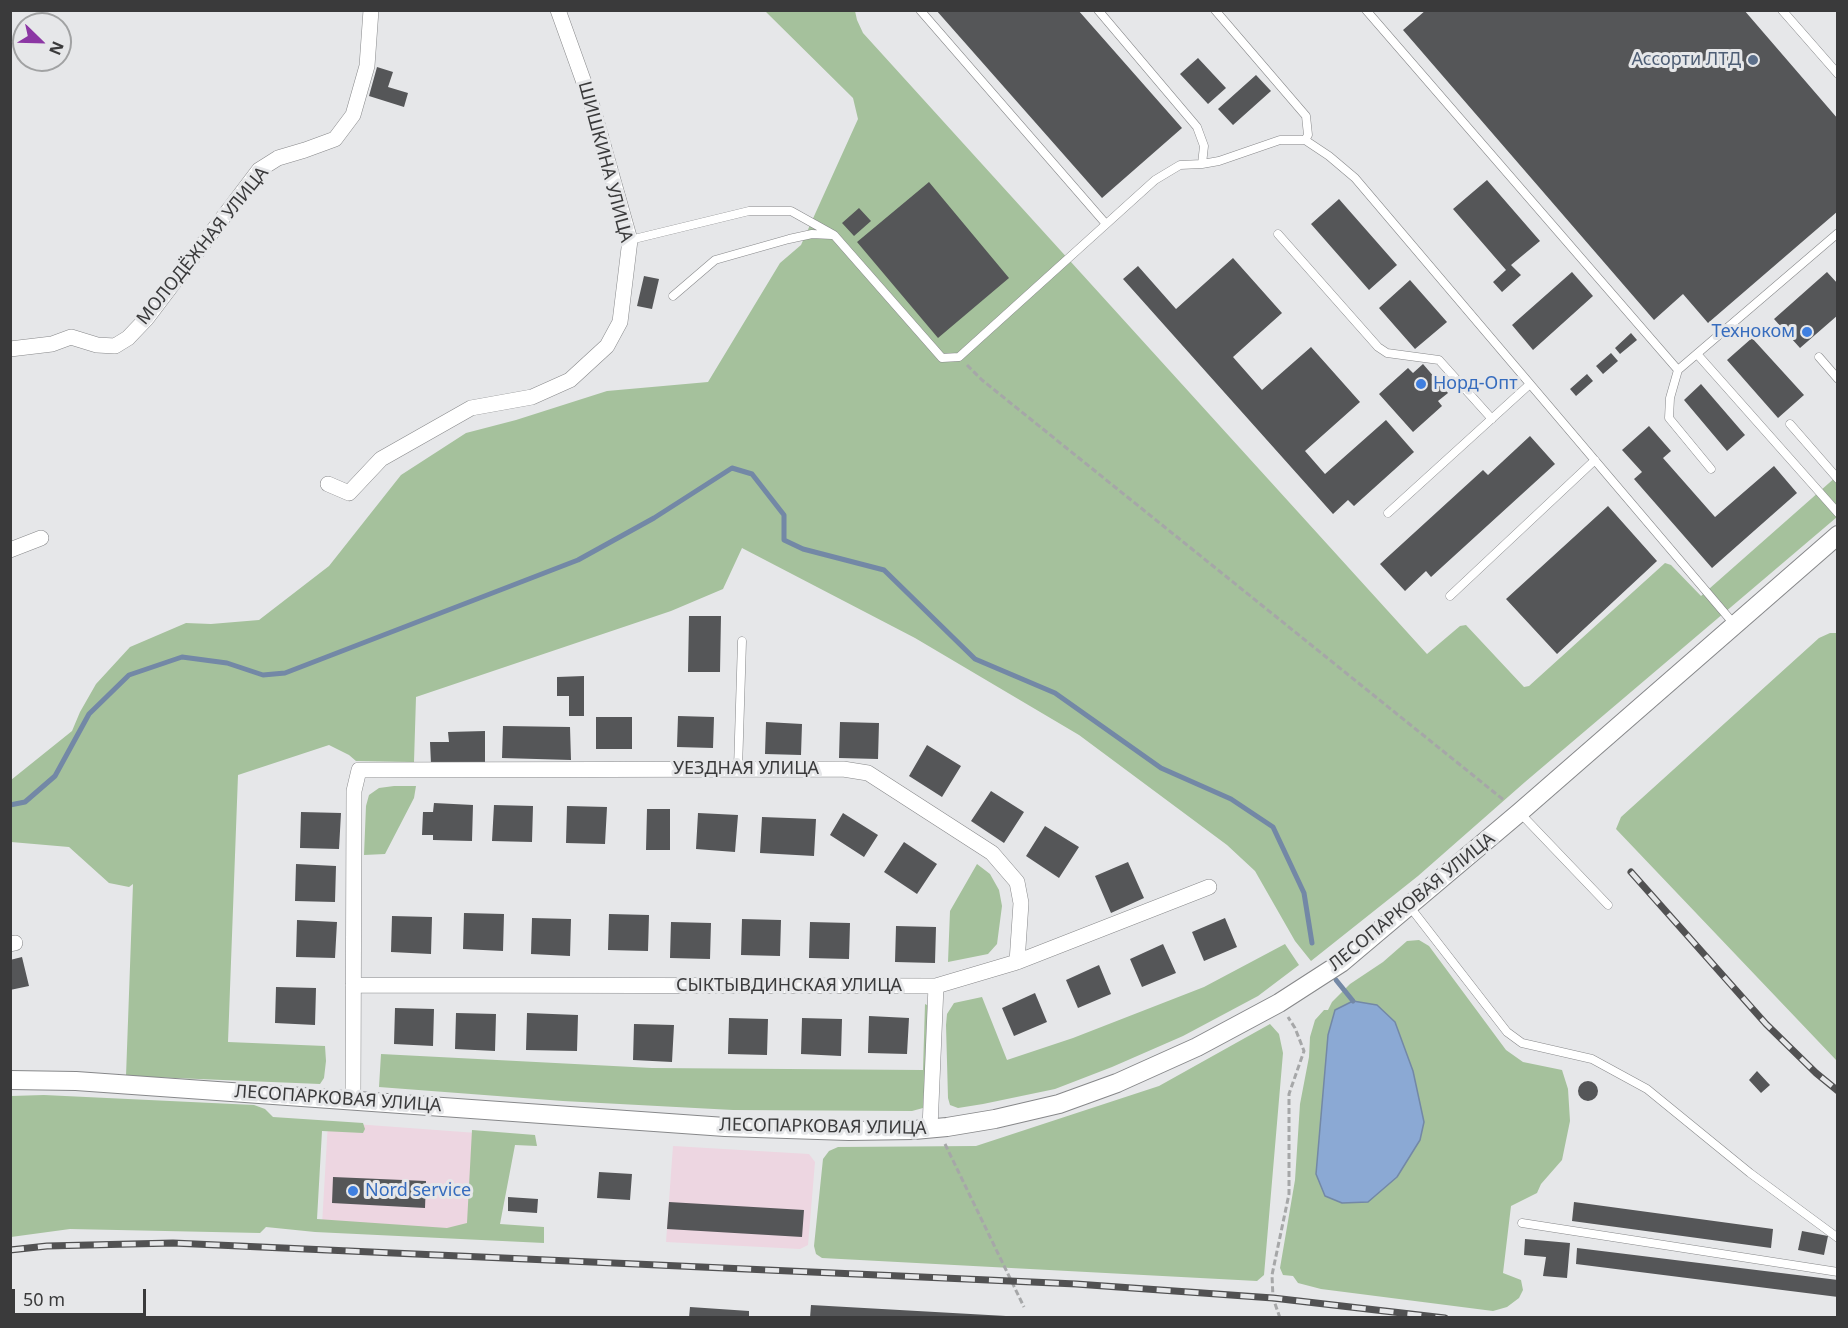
<!DOCTYPE html>
<meta charset="utf-8">
<style>
body{margin:0}
#map{position:relative;width:1848px;height:1328px;overflow:hidden;background:#e6e7e9;font-family:"Noto Sans",sans-serif}
canvas{display:block}
.frame{position:absolute;inset:0;border:12px solid #3a3a3b;pointer-events:none}
.north{position:absolute;left:12px;top:12px;width:60px;height:60px;box-sizing:border-box;background:#e6e7e9;border:2px solid #a1a2a3;border-radius:50%;rotate:113deg;font-size:16px;font-weight:700;line-height:24px;text-align:center;color:#3a3a3b}
.north::after{content:'';display:block;margin:auto;width:21px;height:27px;background:#8c37a4;clip-path:polygon(50% 0,100% 100%,50% 72%,0 100%)}
.scale{position:absolute;left:12px;top:1289px;width:134px;height:27px;box-sizing:border-box;border:3px solid #3a3a3b;border-top:0;padding-left:8px;font-size:18px;line-height:21px;white-space:nowrap;color:#3a3a3b;-webkit-text-stroke:4px #e6e7e9;paint-order:stroke}
</style>
<div id="map">
<canvas width="1848" height="1328"></canvas>
<div class="frame"></div>
<div class="north">N</div>
<div class="scale">50 m</div>
</div>
<script>
const context = document.querySelector('canvas').getContext('2d');
context.lineJoin = 'round';
function paint(path, color) { context.fillStyle = color; context.fill(path, 'evenodd'); }
const poly = rows => new Path2D(rows.map(r => 'M' + r).join(''));
function stroke(path, color, width, dash) { context.strokeStyle = color; context.lineWidth = width; context.lineCap = dash ? 'butt' : 'round'; context.setLineDash(dash || []); context.stroke(path); }
function write(font, color, halo, rows, align = 'center') {
  context.font = font + ' "Noto Sans",sans-serif'; context.lineWidth = 6; context.setLineDash([]); context.textBaseline = 'middle'; context.strokeStyle = halo; context.fillStyle = color; for (const [text, x, y, turn = 0] of rows) {
    context.save(); context.translate(x, y); context.rotate((+turn || 0) * Math.PI / 180); context.textAlign = isNaN(turn) ? turn : align; if (halo) context.strokeText(text, 0, 0); context.fillText(text, 0, 0); context.restore();
  }
}
paint(poly([
 [328,1122,504,1135,498,1235,322,1225],
 [673,1146,809,1154,815,1162,808,1245,800,1249,666,1242]
]), '#edd6e1');
paint(poly([
 [765,11,855,11,857,20,863,33,1427,654,1460,626,1466,625,1524,687,1529,686,1665,563,1671,565,1701,596,1837,476,1837,517,1525,782,1418,876,1311,961,1295,941,1255,871,1227,845,1079,735,915,638,742,548,723,589,671,611,416,697,414,762,356,761,349,755,329,745,238,775,228,1042,325,1046,326,1061,324,1078,320,1084,126,1076,133,884,129,887,109,883,69,847,11,842,11,780,72,731,80,712,96,684,130,647,186,623,211,624,259,620,329,566,401,475,466,433,516,420,607,391,708,382,780,263,801,245,858,119,853,98],
 [1830,633,1837,633,1837,1061,1616,829,1621,817,1819,638],
 [394,786,416,786,414,798,385,854,364,855,366,806,369,795,379,788],
 [977,864,990,874,999,890,1002,906,997,944,988,954,948,962,950,911],
 [1419,940,1429,946,1506,1050,1523,1062,1562,1070,1568,1089,1570,1121,1562,1160,1541,1184,1537,1193,1511,1206,1503,1273,1521,1280,1523,1290,1519,1298,1507,1307,1493,1311,1321,1289,1298,1283,1293,1276,1283,1275,1280,1268,1295,1180,1300,1104,1309,1057,1310,1037,1315,1020,1324,1010,1328,1010,1332,1002,1350,984,1383,962,1407,941],
 [1285,944,1299,965,1258,996,1183,1036,1112,1067,1055,1089,983,1104,958,1108,950,1105,948,1098,946,1025,947,1014,954,1003,982,997,1007,1060,1073,1038,1204,987],
 [925,1004,929,1006,923,1108,912,1111,733,1110,563,1101,379,1087,381,1054,652,1068,923,1070],
 [1270,1024,1279,1034,1283,1053,1264,1275,1257,1281,822,1258,816,1254,814,1246,823,1159,829,1151,838,1147,976,1146,1159,1086],
 [44,1095,254,1105,265,1109,273,1117,363,1123,365,1129,363,1133,322,1131,317,1219,447,1228,467,1223,472,1130,535,1135,537,1146,515,1145,500,1224,544,1227,544,1243,315,1232,266,1227,260,1233,70,1229,11,1237,11,1096]
]), '#a5c19c');
const water = poly([
 [1353,1001,1377,1005,1395,1022,1413,1071,1424,1122,1420,1140,1397,1177,1368,1202,1342,1203,1325,1196,1316,1174,1328,1035,1335,1010,1353,1001]
]);
paint(water, '#8ba9d4');
stroke(water, '#7388a6', 1.5);
stroke(poly([
 [10,805,25,802,55,776,89,714,129,675,182,657,227,663,263,675,285,673,578,560,654,518,732,468,752,474,784,515,784,540,803,549,884,570,975,659,1055,693,1161,768,1231,799,1273,827,1304,893,1312,943],
 [1336,980,1353,1001]
]), '#7388a6', 5);
paint(poly([
 [936,10,1078,10,1182,128,1102,198],
 [1426,10,1744,10,1838,119,1838,211,1708,323,1683,294,1654,320,1403,30],
 [1198,58,1226,88,1208,104,1180,74],
 [377,67,393,72,388,87,408,93,404,107,369,96],
 [1256,75,1271,91,1233,125,1218,109],
 [1487,180,1540,241,1511,265,1521,275,1502,292,1493,282,1506,270,1453,209],
 [929,182,1009,278,938,338,857,242],
 [1339,199,1397,265,1369,290,1311,224],
 [859,208,871,221,854,236,842,223],
 [1233,258,1282,313,1233,357,1262,390,1311,347,1360,402,1305,451,1325,474,1386,420,1414,452,1354,506,1348,500,1333,514,1123,279,1138,266,1176,309],
 [1572,272,1593,296,1533,350,1512,325],
 [1827,272,1838,284,1838,315,1800,348,1774,319],
 [644,276,659,279,652,309,637,306],
 [1410,280,1447,322,1415,349,1379,308],
 [1631,333,1637,340,1620,354,1615,348],
 [1752,338,1804,395,1778,418,1727,360],
 [1611,353,1618,361,1603,374,1596,366],
 [1423,364,1448,393,1438,401,1442,406,1413,432,1379,394,1408,368,1413,373],
 [1587,374,1593,381,1576,396,1570,389],
 [1701,384,1745,435,1727,451,1684,400],
 [1649,426,1671,451,1663,458,1715,517,1774,466,1797,493,1712,568,1634,479,1642,472,1622,450],
 [1530,436,1555,464,1431,577,1426,571,1405,591,1380,564,1483,470,1488,475],
 [1608,506,1657,561,1557,654,1506,599],
 [689,616,721,616,720,672,688,672],
 [584,676,584,716,569,716,569,696,557,696,557,677],
 [678,716,714,717,713,748,677,747],
 [596,717,632,717,632,749,596,749],
 [766,722,802,724,801,755,765,754],
 [840,722,879,723,878,759,839,758],
 [503,726,570,727,571,760,502,758],
 [485,731,485,762,431,764,430,742,449,742,448,732],
 [927,745,961,766,942,797,909,776],
 [991,791,1024,812,1004,843,971,821],
 [434,803,473,805,472,841,433,840,433,835,422,835,423,812,433,812],
 [494,805,533,806,532,842,492,841],
 [567,806,607,807,605,844,566,843],
 [647,809,670,809,670,850,646,850],
 [301,812,341,813,339,849,300,848],
 [698,813,738,815,735,852,696,849],
 [843,813,878,835,864,857,830,835],
 [762,817,816,819,814,856,760,853],
 [1045,826,1079,847,1059,878,1026,856],
 [904,842,937,864,917,894,884,872],
 [1128,862,1144,898,1111,913,1095,876],
 [296,864,336,866,335,902,295,901],
 [464,913,504,914,503,951,463,949],
 [609,914,649,915,648,951,608,950],
 [392,916,432,917,431,954,391,952],
 [532,918,571,919,570,956,531,954],
 [1225,918,1237,947,1204,961,1192,932],
 [742,919,781,920,780,956,741,955],
 [297,920,337,922,335,958,296,957],
 [671,922,711,923,710,959,670,958],
 [810,922,850,923,849,959,809,958],
 [896,926,936,927,935,963,895,962],
 [1163,944,1176,973,1142,987,1130,959],
 [22,957,29,986,10,990,10,960],
 [1099,965,1111,994,1078,1008,1066,980],
 [276,987,316,988,315,1025,275,1023],
 [1035,993,1047,1022,1014,1036,1002,1008],
 [395,1008,434,1009,433,1046,394,1044],
 [456,1013,496,1014,495,1051,455,1049],
 [527,1013,578,1015,577,1051,526,1050],
 [869,1016,909,1018,907,1054,868,1053],
 [729,1018,768,1019,767,1055,728,1054],
 [802,1018,842,1019,841,1056,801,1054],
 [634,1024,674,1025,672,1062,633,1060],
 [1757,1071,1770,1085,1761,1093,1749,1080],
 '1578 1091a10 10 0 1 1 20 0a10 10 0 1 1-20 0Z',
 [599,1172,632,1174,630,1200,597,1198],
 [333,1177,426,1181,425,1208,332,1203],
 [508,1197,538,1199,537,1213,508,1211],
 [669,1202,804,1210,802,1237,667,1229],
 [1574,1202,1773,1229,1771,1248,1572,1221],
 [1802,1231,1828,1236,1824,1255,1798,1250],
 [1525,1239,1570,1243,1567,1278,1543,1276,1546,1257,1524,1255],
 [1577,1248,1838,1280,1838,1297,1576,1264],
 [811,1305,1006,1316,1006,1318,810,1318],
 [690,1307,749,1311,749,1318,689,1318]
]), '#555658');
const service = poly([
 [920,10,1106,224],
 [1098,10,1197,127,1204,146,1202,164],
 [1215,10,1306,116,1308,135,1305,140],
 [1366,10,1678,370,1838,233],
 [1782,10,1838,74],
 [1278,234,1378,347,1387,353,1439,360,1492,419],
 [630,240,749,211,791,211,834,235,942,358,959,357,1155,180,1180,165,1202,164,1219,161,1280,140,1305,140,1329,156,1355,178,1734,624],
 [673,296,715,260,789,239,812,234,832,235],
 [1697,354,1838,513],
 [1819,357,1838,379],
 [1678,370,1670,398,1669,418,1711,469],
 [1790,424,1838,479],
 [1388,513,1530,384],
 [1450,596,1595,460],
 [738,769,742,641],
 [1520,813,1608,905],
 [1410,907,1507,1032,1522,1043,1592,1059,1647,1089,1750,1173,1838,1238],
 [1522,1223,1838,1272]
]);
const minor = poly([
 [10,349,52,344,71,337,97,345,115,346,128,338,147,318,259,170,278,158,305,150,335,139,353,115,367,66,371,10],
 [328,484,349,493,381,459,471,408,532,397,570,380,607,346,620,322,630,240,591,102,558,10],
 [10,550,41,538],
 [10,944,15,943],
 [353,985,936,986,1017,962,1209,887],
 [353,1100,354,791,359,770,843,769,868,773,992,853,1017,882,1021,903,1017,962],
 [930,1128,936,986]
]);
const tertiary = poly([
 [10,1080,76,1081,725,1127,849,1131,914,1130,947,1127,995,1119,1059,1104,1117,1083,1197,1047,1279,1003,1341,963,1520,812,1838,535]
]);
stroke(service, '#87888a', 9);
stroke(minor, '#87888a', 16);
stroke(tertiary, '#87888a', 20);
stroke(poly([
 [967,365,982,380,1505,801],
 [945,1144,1024,1307],
 [1280,1318,1273,1298,1272,1275,1289,1194,1289,1094,1304,1051,1295,1028,1288,1017]
]), '#a6a7a8', 3, [6, 3]);
stroke(service, '#fff', 8);
stroke(minor, '#fff', 15);
stroke(tertiary, '#fff', 18);
const rail = poly([
 [1631,872,1766,1024,1816,1073,1838,1091],
 [10,1250,47,1246,173,1243,1076,1284,1273,1298,1445,1318]
]);
stroke(rail, '#515152', 7);
stroke(rail, '#e6e7e9', 4.5, [14]);
for (const [x, y, r, color] of [
 [1753,60,6,"#5c6f8a"],
 [1807,332,6,"#3f7fe0"],
 [1421,384,6,"#3f7fe0"],
 [353,1191,6,"#3f7fe0"]
]) { const dot = new Path2D(); dot.arc(x, y, r, 0, 2 * Math.PI); context.fillStyle = color; context.fill(dot); stroke(dot, '#e6e7e9', 2); }
write('18px', '#4e5e75', '#e6e7e9', [
 ["Ассорти ЛТД",1741,60]
], 'right');
write('18px', '#3a3a3b', '#e6e7e9', [
 ["ШИШКИНА УЛИЦА",605,162,75],
 ["МОЛОДЁЖНАЯ УЛИЦА",203,246,-51],
 ["УЕЗДНАЯ УЛИЦА",746,769],
 ["ЛЕСОПАРКОВАЯ УЛИЦА",1412,902,-39],
 ["СЫКТЫВДИНСКАЯ УЛИЦА",789,986],
 ["ЛЕСОПАРКОВАЯ УЛИЦА",338,1099,4],
 ["ЛЕСОПАРКОВАЯ УЛИЦА",823,1127,1]
]);
write('18px', '#366cbe', '#e6e7e9', [
 ["Техноком",1795,332,"right"],
 ["Норд-Опт",1433,384],
 ["Nord service",365,1191]
], 'left');
</script>
